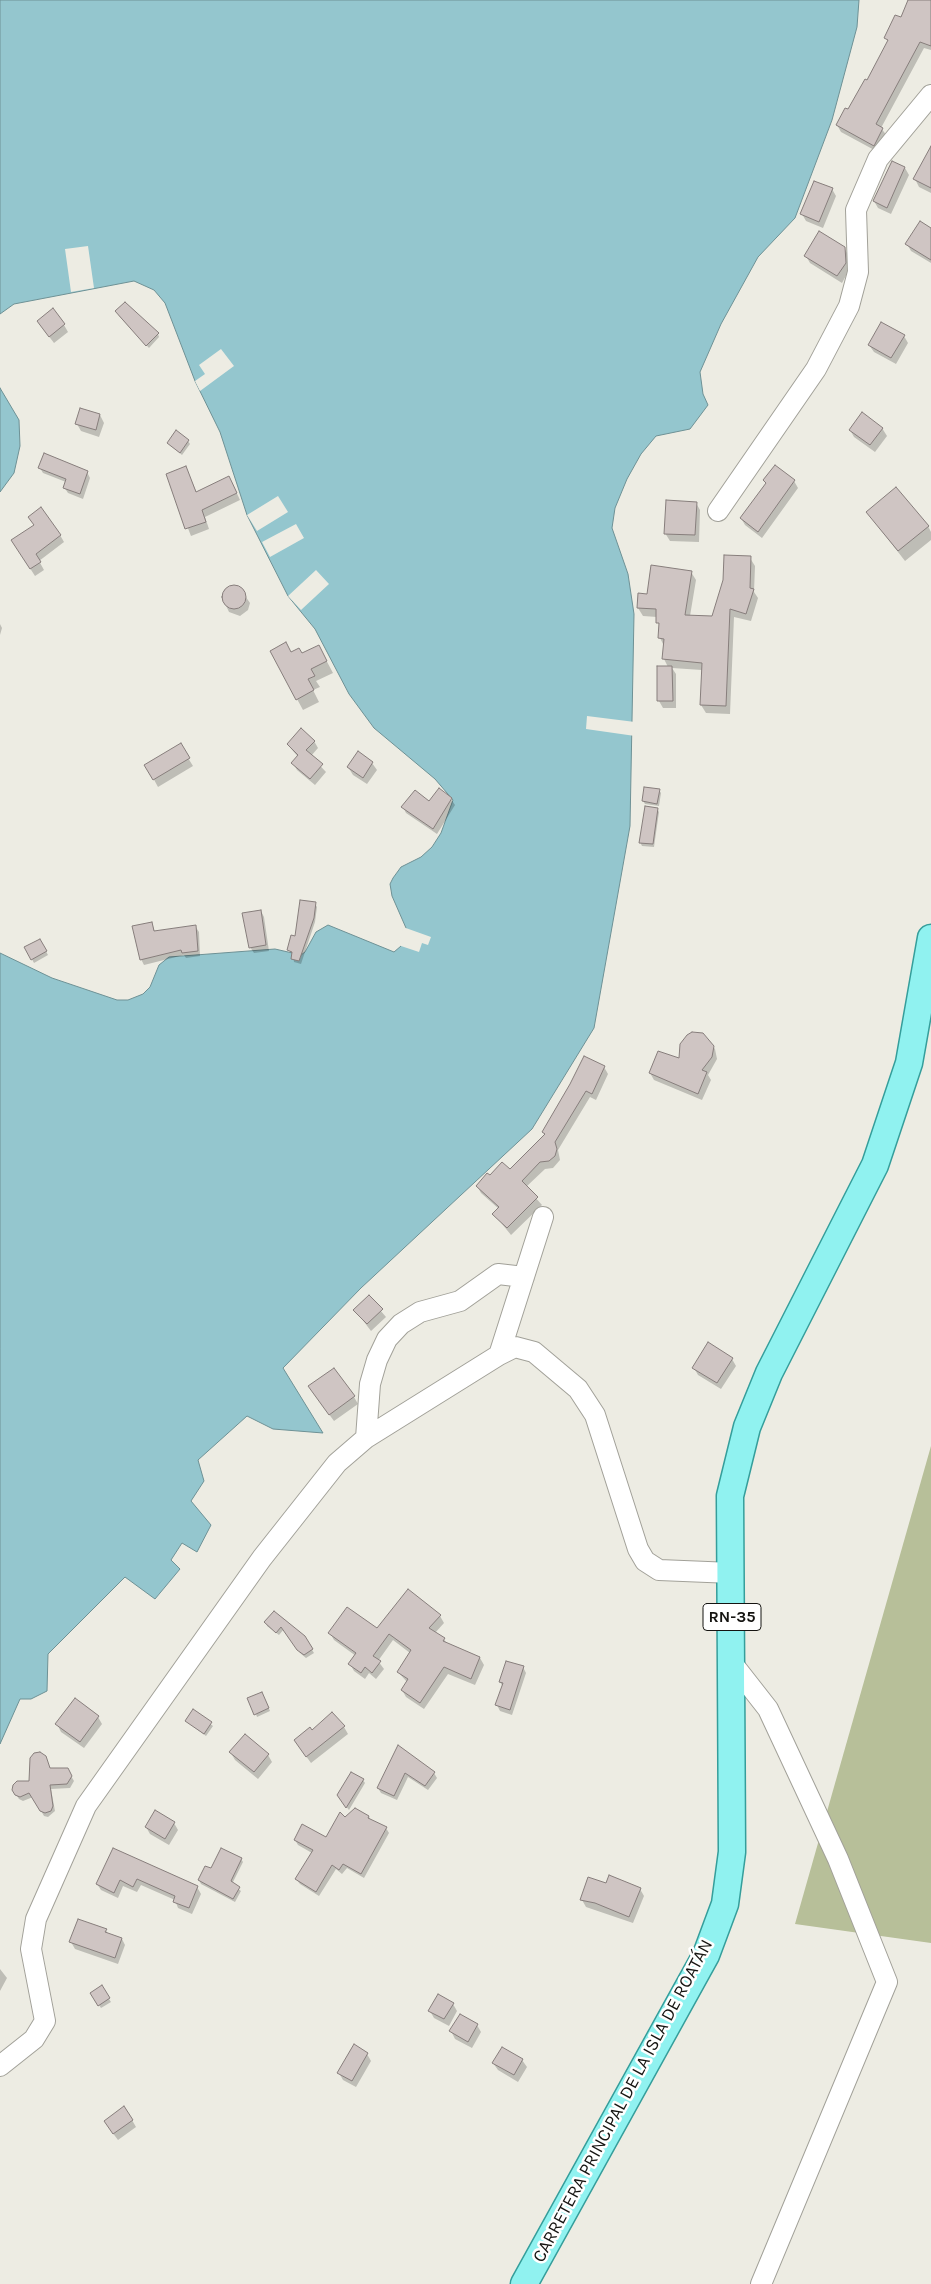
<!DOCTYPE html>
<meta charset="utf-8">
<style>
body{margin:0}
canvas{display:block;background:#edece3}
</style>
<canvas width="931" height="2284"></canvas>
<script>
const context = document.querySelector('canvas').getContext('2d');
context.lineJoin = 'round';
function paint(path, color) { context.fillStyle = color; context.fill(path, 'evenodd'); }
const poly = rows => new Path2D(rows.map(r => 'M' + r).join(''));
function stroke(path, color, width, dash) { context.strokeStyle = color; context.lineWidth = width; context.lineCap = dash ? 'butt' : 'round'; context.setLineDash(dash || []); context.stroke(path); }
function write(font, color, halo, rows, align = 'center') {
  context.font = font + ' Karla,sans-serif'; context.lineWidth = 5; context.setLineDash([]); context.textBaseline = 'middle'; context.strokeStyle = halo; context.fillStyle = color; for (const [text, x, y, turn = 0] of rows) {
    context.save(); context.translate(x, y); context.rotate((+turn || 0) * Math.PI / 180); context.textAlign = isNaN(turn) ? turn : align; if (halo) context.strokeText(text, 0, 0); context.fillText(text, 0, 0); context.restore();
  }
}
paint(poly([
 [931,1446,931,1943,795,1924]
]), '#b7bf99');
const water = poly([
 [0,0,859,0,857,27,832,120,795,218,758,257,721,324,700,372,703,394,708,405,690,429,656,436,641,454,627,479,615,508,612,528,628,574,634,614,630,826,594,1028,532,1129,361,1288,283,1368,323,1433,273,1429,247,1416,198,1460,204,1481,191,1501,211,1525,197,1552,182,1543,171,1560,180,1569,155,1599,125,1577,48,1654,47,1691,31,1699,20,1699,0,1744,0,953,52,978,117,1000,128,1000,143,994,150,987,159,965,169,957,275,949,301,955,305,952,316,932,328,925,394,952,401,946,406,928,392,896,390,884,393,878,401,867,421,857,432,847,441,833,453,800,435,779,374,728,349,694,315,629,288,596,247,515,220,432,195,381,165,303,154,290,134,281,14,304,0,314,0,0],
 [0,388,19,420,20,446,14,473,0,492,0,388]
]);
paint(water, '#94c6ce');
stroke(water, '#6e9195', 1);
paint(poly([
 [88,246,94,288,71,292,65,249],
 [221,349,234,366,200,391,195,381,205,374,199,365],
 [278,496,288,512,257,531,247,515],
 [296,524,304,538,270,557,262,542],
 [316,570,329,584,301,610,288,596],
 [587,716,635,722,635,736,586,729],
 [403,927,431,937,428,945,422,943,419,952,398,945]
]), '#edece3');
paint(poly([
 [910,0,931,0,931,50,924,48,881,128,887,136,878,152,841,132,837,125,868,82,888,42,886,38,902,19],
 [931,165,931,193,919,187,915,179],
 [905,168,909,175,891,214,878,208,874,201],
 [832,189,836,196,823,228,806,221,802,214],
 [931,229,931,263,911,251,907,244],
 [844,248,849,256,849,270,842,283,810,263,806,256],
 [118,315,158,334,159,337,149,348],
 [38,322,64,325,68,332,54,343],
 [904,336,908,343,896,364,874,352,869,345],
 [100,415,104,423,99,437,81,431,77,424],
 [882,428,887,436,875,452,854,437,850,430],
 [188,441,190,444,182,455,168,443],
 [40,468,87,472,90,478,83,499,68,493,64,487,66,482,43,473],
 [186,468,197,493,233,485,240,500,205,517,209,529,191,536,167,475],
 [794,481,798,488,762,538,745,525,741,518],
 [696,503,700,510,699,542,670,541,665,533],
 [867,512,928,526,931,532,931,540,905,561],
 [35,526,60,535,64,542,39,561,44,570,35,576,17,548],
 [750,558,755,566,754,592,758,598,751,621,734,617,730,714,706,713,701,705,702,670,672,668,676,674,676,708,663,708,659,701,668,667,664,659,664,646,660,638,660,628,657,617,643,616,638,608,648,595,691,572,696,580,690,616,713,617],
 [232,586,239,587,250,603,248,610,240,616,229,612,222,597,225,589],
 [0,624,2,628,0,635],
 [291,653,325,658,333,673,316,681,320,687,313,690,319,702,303,710,297,699],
 [314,741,318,748,311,756,326,772,315,785,297,770,293,763,298,757,288,745],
 [180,745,193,766,158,787,146,765],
 [372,763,377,770,367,784,353,775,348,767],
 [659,790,661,793,659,806,645,804,643,801],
 [451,799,455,805,437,834,406,813,403,807],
 [657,809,659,812,654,847,642,846,640,842],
 [315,904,317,907,315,922,301,964,294,962,293,954,288,950],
 [261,911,264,917,269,951,254,953,250,947],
 [152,923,155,932,195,926,199,932,200,956,186,958,184,955,144,965,141,959],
 [40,940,48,955,34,963,26,948],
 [703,1034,715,1049,717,1059,708,1075,711,1080,702,1100,654,1080,650,1073,680,1060],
 [604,1067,608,1074,596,1100,590,1097,558,1150,560,1160,553,1168,545,1169,526,1187,542,1205,511,1235,494,1214,499,1209,481,1193,477,1186,490,1177,510,1171,545,1136,543,1132],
 [369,1297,386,1317,371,1331,355,1310],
 [732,1359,736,1366,721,1389,698,1375,694,1368],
 [314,1394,354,1397,358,1404,334,1421],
 [274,1612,304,1637,314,1653,306,1658,300,1653,284,1629,279,1635,267,1626,266,1622],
 [440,1616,444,1623,435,1633,444,1639,447,1644,480,1658,484,1665,475,1685,448,1674,424,1709,406,1697,402,1690,407,1682,398,1672,410,1653,393,1640,378,1661,384,1669,376,1679,369,1673,365,1679,354,1671,350,1664,356,1656,334,1640,330,1633,377,1630],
 [523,1667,526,1673,512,1715,500,1711,497,1705,503,1687,500,1682],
 [264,1697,270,1711,257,1717,256,1714],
 [194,1711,213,1726,206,1736,186,1721],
 [98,1717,102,1724,84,1748,61,1732,57,1724],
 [344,1727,348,1734,311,1763,295,1741,312,1732],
 [398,1747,434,1773,437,1778,428,1790,408,1777,397,1800,381,1793,378,1788],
 [231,1753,268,1755,272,1762,258,1779,235,1760],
 [50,1769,67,1769,74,1781,70,1788,51,1789,55,1811,48,1817,44,1816,33,1797,23,1801,19,1799,13,1790],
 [363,1780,365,1783,349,1810,340,1799],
 [369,1817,371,1820,386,1828,389,1833,364,1878,347,1868,342,1874,336,1869,319,1896,300,1884,296,1879,312,1853,298,1845,295,1840,326,1838,345,1819],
 [174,1823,178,1830,169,1845,150,1834,146,1827],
 [113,1850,197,1887,201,1894,192,1914,178,1908,175,1900,141,1885,137,1892,123,1886,118,1898,101,1890,97,1884],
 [241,1859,243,1862,232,1884,241,1891,235,1902,201,1884,199,1880,211,1870],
 [607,1884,640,1889,644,1896,633,1923,586,1907,582,1900],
 [106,1930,108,1934,122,1939,125,1945,118,1964,75,1949,71,1942],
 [0,1969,7,1978,0,1991],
 [101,1987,111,2002,101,2008,91,1993],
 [453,2004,457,2011,449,2026,434,2018,430,2011],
 [477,2025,481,2032,472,2048,455,2039,451,2031],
 [367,2054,371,2061,356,2087,343,2080,339,2073],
 [522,2060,527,2067,518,2082,498,2070,493,2063],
 [132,2120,136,2127,118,2140,109,2128]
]), '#0003');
const building = poly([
 [908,0,931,0,931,46,920,42,876,124,883,128,874,146,836,125,845,108,848,109,865,79,867,80,888,40,884,38,895,15,901,17,908,0],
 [931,146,931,188,913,179,931,146],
 [892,161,905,167,887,208,873,201,892,161],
 [814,181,833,188,819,222,800,214,814,181],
 [920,221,931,228,931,260,905,244,920,221],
 [819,231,845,247,846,263,837,276,804,256,819,231],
 [125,302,159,333,146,346,115,311,125,302],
 [53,308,65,324,49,337,37,321,53,308],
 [881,322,905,335,891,358,868,345,881,322],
 [80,408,100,414,96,430,75,424,80,408],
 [862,412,883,428,870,445,849,430,862,412],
 [176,430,189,440,180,453,167,443,176,430],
 [44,453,88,471,80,494,63,488,66,479,38,468,44,453],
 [775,465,795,480,758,532,740,518,766,483,763,480,775,465],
 [186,466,196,492,229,476,237,493,202,510,206,522,185,529,166,474,186,466],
 [896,487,929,526,898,551,866,512,896,487],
 [666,500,697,502,695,535,664,534,666,500],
 [41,507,61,535,36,554,41,562,30,569,11,540,34,525,28,517,41,507],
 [724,555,751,556,750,588,754,589,746,614,730,609,726,706,700,705,702,663,662,659,664,639,658,638,659,623,656,623,656,609,637,608,638,593,647,594,651,565,692,571,685,615,712,616,723,580,724,555],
 '222 597a12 12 0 1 1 24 0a12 12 0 1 1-24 0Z',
 [286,642,291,652,299,648,302,653,319,645,327,661,311,669,315,676,308,679,314,690,296,700,270,651,286,642],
 [657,666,672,666,673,701,657,701,657,666],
 [301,728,315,741,306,750,323,764,310,779,291,763,298,755,287,744,301,728],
 [181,743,190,758,153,780,144,765,181,743],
 [358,751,373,762,363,778,347,767,358,751],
 [644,787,660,789,657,804,642,801,644,787],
 [439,788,452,798,433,829,401,807,415,790,429,801,439,788],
 [645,806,658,808,653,844,639,843,645,806],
 [300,900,316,902,314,918,299,961,291,959,292,952,287,950,291,935,295,936,300,900],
 [261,910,266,945,249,948,242,913,261,910],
 [152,922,154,931,196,925,198,951,182,953,181,950,140,960,132,926,152,922],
 [40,939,47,951,31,960,24,947,40,939],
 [692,1032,703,1033,714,1046,712,1057,702,1070,707,1072,698,1094,649,1073,658,1051,679,1058,680,1044,687,1035,692,1032],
 [584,1056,605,1066,592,1094,586,1091,555,1142,557,1149,555,1156,549,1161,540,1162,522,1181,538,1197,507,1228,492,1214,499,1207,476,1186,487,1173,490,1175,502,1162,510,1169,545,1134,542,1132,570,1084,584,1056],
 [369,1295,383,1309,367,1324,353,1310,369,1295],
 [708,1342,733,1358,717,1383,692,1368,708,1342],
 [334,1368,355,1396,329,1415,308,1386,334,1368],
 [408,1589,441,1615,429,1628,445,1638,443,1641,480,1657,471,1679,444,1667,420,1703,401,1690,408,1679,397,1672,411,1650,389,1634,373,1656,381,1661,372,1673,365,1667,361,1673,348,1664,356,1653,328,1633,347,1607,377,1628,408,1589],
 [274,1611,305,1636,313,1649,304,1655,297,1650,281,1627,276,1633,264,1622,274,1611],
 [506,1661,524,1666,510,1710,495,1705,503,1683,499,1682,506,1661],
 [262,1692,269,1708,254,1715,247,1698,262,1692],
 [75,1698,99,1716,80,1742,55,1724,75,1698],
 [193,1709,212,1722,204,1734,185,1721,193,1709],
 [332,1712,345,1726,306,1757,294,1740,310,1727,312,1730,332,1712],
 [245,1734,269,1754,254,1772,229,1752,245,1734],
 [398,1745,435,1772,425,1786,405,1773,394,1796,377,1788,398,1745],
 [40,1752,46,1756,50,1768,68,1768,72,1776,67,1784,50,1785,53,1806,51,1811,45,1813,40,1811,29,1793,20,1797,15,1795,12,1790,13,1785,17,1781,29,1781,30,1758,34,1753,40,1752],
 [351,1772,364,1779,346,1808,337,1795,351,1772],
 [355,1808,369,1816,368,1818,387,1827,361,1874,343,1864,339,1870,332,1865,316,1892,295,1879,313,1850,294,1840,302,1824,326,1837,340,1812,345,1817,355,1808],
 [155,1810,175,1822,165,1839,145,1827,155,1810],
 [113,1848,198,1886,189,1908,173,1902,175,1896,137,1879,133,1887,120,1880,114,1893,96,1884,113,1848],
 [221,1848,242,1858,231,1881,240,1887,233,1899,198,1880,205,1866,211,1868,221,1848],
 [609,1875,641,1888,629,1917,595,1903,580,1900,588,1877,606,1883,609,1875],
 [78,1919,107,1929,105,1932,122,1938,115,1958,69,1942,78,1919],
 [102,1985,110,1998,98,2006,90,1993,102,1985],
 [438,1994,454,2003,444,2019,428,2011,438,1994],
 [460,2014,478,2024,468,2042,449,2031,460,2014],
 [354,2044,368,2053,352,2081,337,2073,354,2044],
 [502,2047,523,2059,514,2075,492,2063,502,2047],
 [124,2106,133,2120,113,2134,104,2121,124,2106]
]);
paint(building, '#cfc5c3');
stroke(building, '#877e7c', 1);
const minor = poly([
 [718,511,816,369,849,306,858,272,856,210,878,159,931,95],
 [499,1355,543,1217],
 [366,1438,370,1384,377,1360,387,1339,401,1324,420,1312,460,1301,498,1274,524,1277],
 [732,1663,768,1709,838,1859,887,1982,761,2284],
 [0,2066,34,2039,45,2021,31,1949,36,1919,86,1806,262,1558,337,1463,366,1438,499,1355,515,1347,534,1352,578,1389,595,1415,638,1549,645,1561,659,1570,732,1573]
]);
const major = poly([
 [524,2284,706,1955,725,1904,732,1852,730,1496,747,1427,769,1373,875,1165,909,1063,931,938]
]);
stroke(minor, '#a2a199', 22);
stroke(major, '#359e9b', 29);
stroke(minor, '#fff', 20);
stroke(major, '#90f2f0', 26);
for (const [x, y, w] of [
 [732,1617,58]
]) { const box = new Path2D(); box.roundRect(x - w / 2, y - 13.5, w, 27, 4); context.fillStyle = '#fff'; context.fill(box); stroke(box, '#151411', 1); }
write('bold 16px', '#151411', null, [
 ["RN-35",732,1617]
]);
write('18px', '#151411', '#fff', [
 ["CARRETERA PRINCIPAL DE LA ISLA DE ROATÁN",623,2101,-62]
]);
</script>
